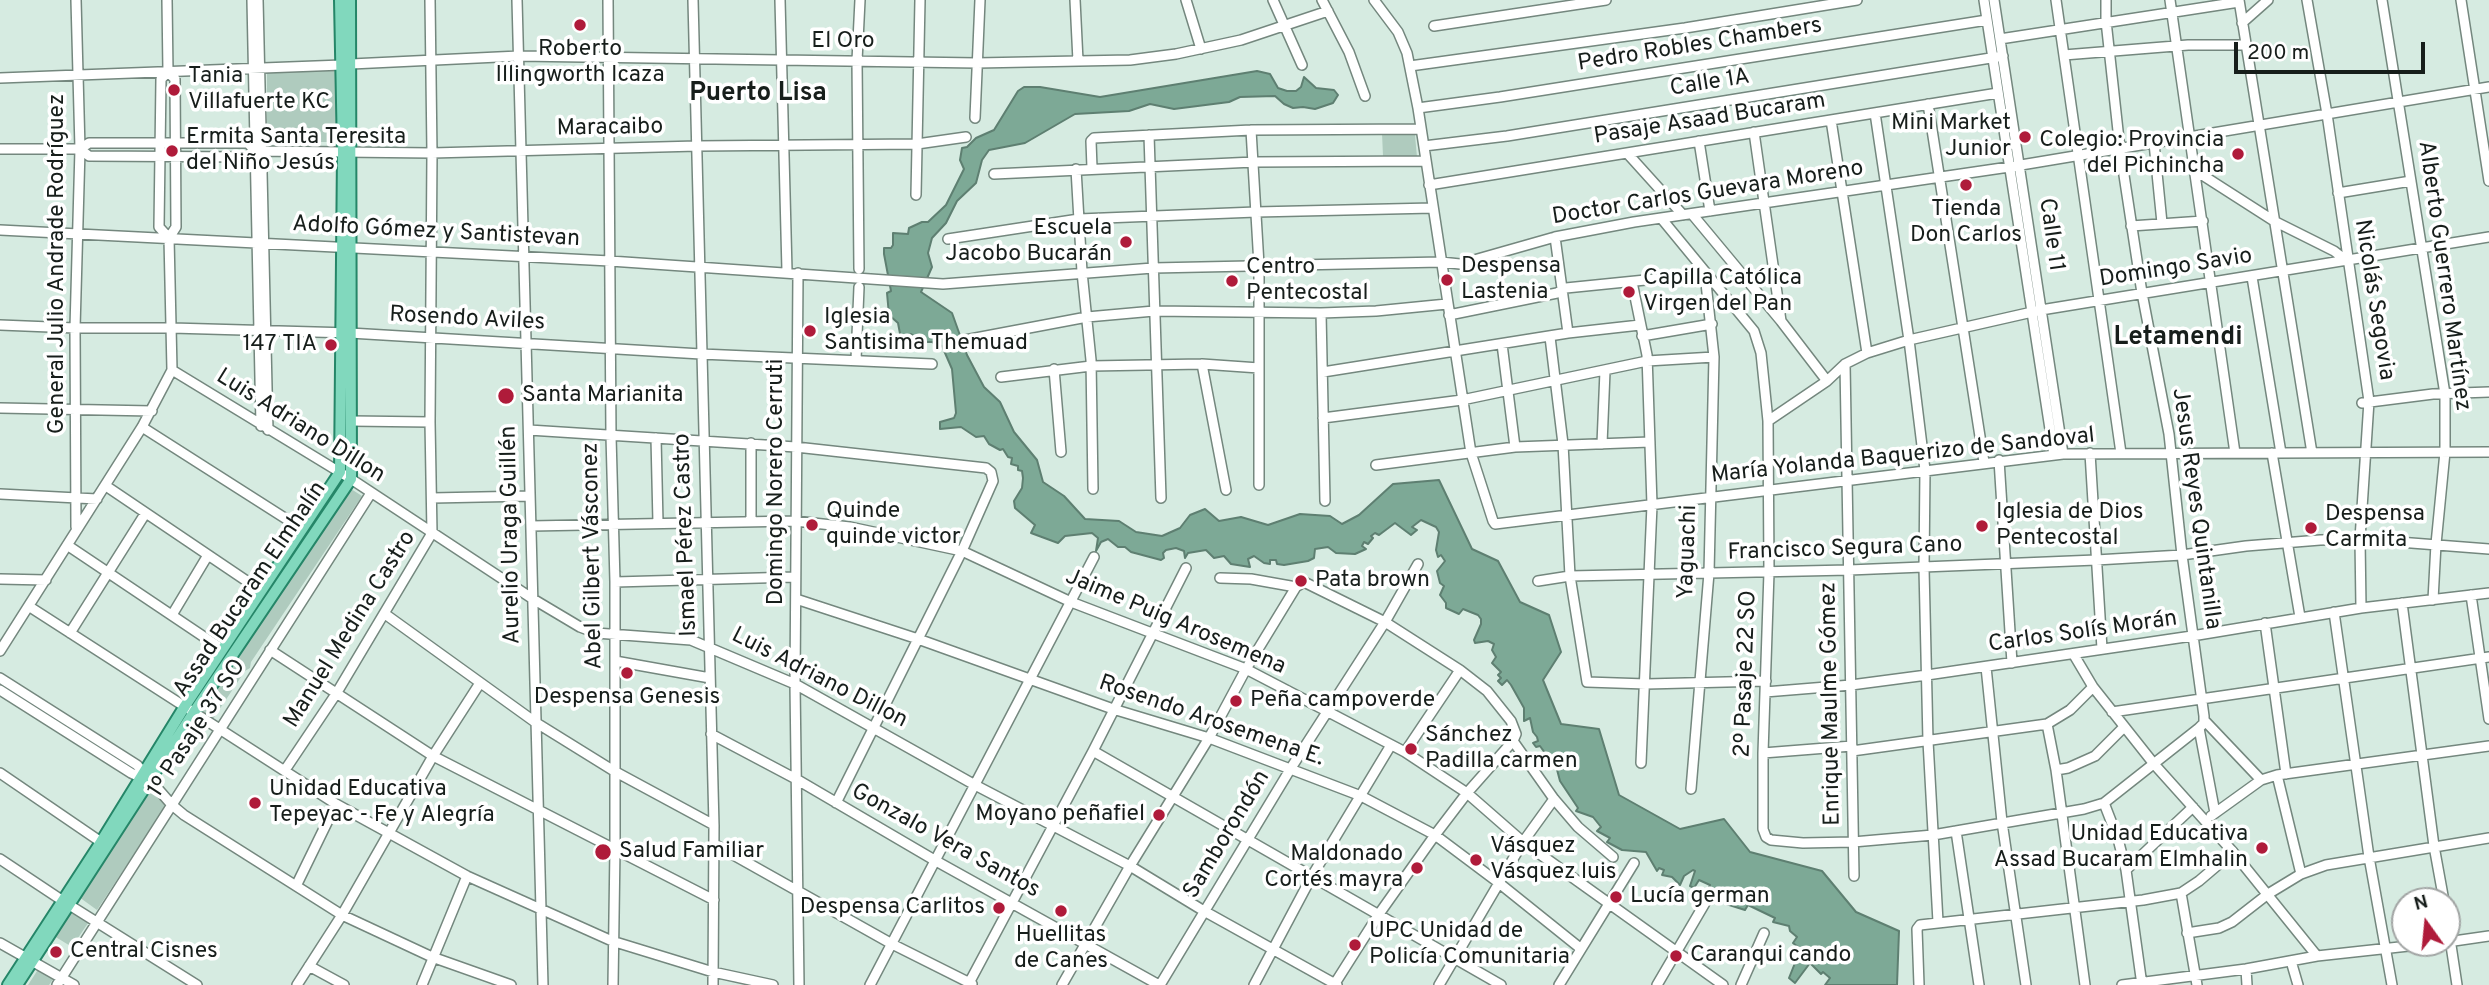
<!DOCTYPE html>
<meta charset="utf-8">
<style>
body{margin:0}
#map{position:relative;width:2489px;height:985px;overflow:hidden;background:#d6ebe1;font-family:Overpass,sans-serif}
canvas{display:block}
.north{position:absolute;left:2391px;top:887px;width:70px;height:70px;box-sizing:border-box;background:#fff;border:2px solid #a2a5a4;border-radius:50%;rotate:345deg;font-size:19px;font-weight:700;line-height:28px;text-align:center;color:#171e1b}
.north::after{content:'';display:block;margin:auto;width:24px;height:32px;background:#af1b3a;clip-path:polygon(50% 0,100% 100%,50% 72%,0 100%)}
.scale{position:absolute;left:2234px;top:42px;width:191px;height:32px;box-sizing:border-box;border:4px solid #171e1b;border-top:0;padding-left:9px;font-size:21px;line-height:24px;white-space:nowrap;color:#171e1b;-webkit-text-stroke:5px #fff;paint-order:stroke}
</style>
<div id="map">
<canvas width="2489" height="985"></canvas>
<div class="north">N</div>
<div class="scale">200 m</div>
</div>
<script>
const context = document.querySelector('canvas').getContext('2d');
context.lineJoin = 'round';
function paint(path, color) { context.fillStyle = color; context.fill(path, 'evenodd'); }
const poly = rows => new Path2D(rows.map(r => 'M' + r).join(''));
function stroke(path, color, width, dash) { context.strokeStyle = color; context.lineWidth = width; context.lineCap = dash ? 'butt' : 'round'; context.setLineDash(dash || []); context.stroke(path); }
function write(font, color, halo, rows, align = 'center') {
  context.font = font + ' Overpass,sans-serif'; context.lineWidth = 7; context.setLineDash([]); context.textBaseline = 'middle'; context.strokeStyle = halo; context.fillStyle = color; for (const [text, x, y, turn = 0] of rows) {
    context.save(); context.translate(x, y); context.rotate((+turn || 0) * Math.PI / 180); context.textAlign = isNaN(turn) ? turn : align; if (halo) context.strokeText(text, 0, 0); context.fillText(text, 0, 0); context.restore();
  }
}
paint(poly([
 [339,70,339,142,267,142,267,72],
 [1382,133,1415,135,1417,157,1383,156],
 [348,487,362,496,251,662,250,668,245,671,213,719,199,711],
 [150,789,160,795,167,804,97,910,79,897],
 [70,912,88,923,72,947,54,936],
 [39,968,54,978,49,985,28,985]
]), '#afcbbe');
const water = poly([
 [1257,71,1270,74,1278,88,1287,91,1296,91,1301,87,1304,77,1316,88,1334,90,1338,95,1333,103,1315,109,1303,107,1293,108,1284,104,1275,96,1240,97,1229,102,1174,109,1150,104,1129,111,1075,114,1025,143,989,150,982,160,976,183,957,201,946,223,932,238,928,253,932,267,921,292,952,313,967,355,984,387,1000,402,1014,432,1037,460,1043,482,1064,496,1085,519,1119,521,1136,532,1162,536,1180,528,1190,515,1205,509,1219,521,1241,517,1268,525,1300,514,1330,516,1342,524,1359,515,1393,484,1439,480,1472,549,1498,561,1520,602,1549,615,1561,652,1543,680,1561,724,1599,729,1619,795,1680,829,1724,819,1750,852,1822,871,1856,912,1899,931,1897,985,1825,985,1830,978,1823,972,1821,974,1810,963,1795,983,1789,978,1795,963,1793,956,1798,947,1793,943,1797,937,1790,931,1789,926,1773,922,1775,918,1748,905,1745,910,1726,904,1730,894,1719,888,1708,896,1707,892,1710,885,1699,880,1694,888,1690,886,1695,871,1693,870,1684,876,1680,885,1672,877,1662,875,1664,870,1659,868,1657,871,1646,852,1622,850,1607,842,1610,838,1597,831,1601,827,1593,817,1576,811,1578,808,1560,781,1555,762,1550,763,1542,758,1545,753,1540,746,1536,747,1533,743,1538,741,1537,737,1533,732,1530,718,1524,721,1524,708,1511,685,1507,680,1502,685,1498,681,1501,678,1498,675,1501,672,1492,663,1496,657,1492,650,1494,644,1488,641,1475,643,1474,640,1481,624,1481,619,1478,615,1463,609,1459,614,1446,608,1446,603,1440,595,1444,586,1440,583,1437,571,1445,561,1441,555,1438,557,1436,550,1439,532,1436,527,1421,520,1412,527,1417,530,1411,535,1395,523,1379,535,1375,533,1371,536,1373,538,1368,544,1364,542,1362,546,1366,549,1355,554,1336,553,1328,547,1315,549,1314,558,1308,561,1284,565,1277,564,1276,560,1270,560,1270,564,1264,563,1254,556,1248,559,1250,567,1231,564,1224,556,1214,558,1206,550,1188,553,1185,558,1184,551,1176,548,1166,550,1163,553,1164,558,1161,560,1131,552,1125,547,1118,547,1108,539,1101,542,1096,551,1098,538,1092,533,1065,536,1058,543,1031,533,1035,525,1015,508,1014,501,1022,488,1023,478,1022,471,1018,470,1018,466,1011,464,1012,458,1008,457,1003,449,1000,450,989,444,984,436,976,437,961,427,940,429,940,422,954,418,956,413,952,369,942,346,932,342,922,342,911,334,905,339,901,339,898,323,889,315,887,293,891,291,884,254,884,248,891,248,893,245,893,233,908,234,909,228,922,222,928,222,946,205,964,169,960,160,962,148,967,147,976,138,994,130,1018,91,1024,87,1040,87,1100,97,1257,71]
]);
paint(water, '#7da996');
stroke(water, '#5e7f71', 2);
const minor = poly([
 [76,0,80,149,75,328,76,527],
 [252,0,261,426],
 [258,0,268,430],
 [517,0,543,985],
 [608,0,611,436,615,582,615,848,613,985],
 [693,0,714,825,713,985],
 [780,0,787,271],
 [1075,0,1078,61],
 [1186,0,1201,49],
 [1273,0,1302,65],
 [1322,0,1349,52,1365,96],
 [1374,0,1398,32,1407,53,1418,108,1471,453,1493,521,1495,524,2063,454,2489,452],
 [1984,0,2054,455],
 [1994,0,2063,454],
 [2056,0,2121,453],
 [2106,0,2106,21,2120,149,2142,293,2169,434,2182,555,2204,716,2204,723,2199,728,2215,813],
 [2170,0,2235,453],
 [2239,0,2312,453],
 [2307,0,2327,114,2369,401,2360,539,2361,608],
 [2382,0,2445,394,2445,452,2436,544,2433,600],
 [2461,0,2489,181],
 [2242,23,2268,0],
 [1434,26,1606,0],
 [2000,39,2239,2],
 [2064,55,2188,45,2246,45],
 [351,64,519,56,977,63,1130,60,1176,54,1241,40,1328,11],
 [1410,66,1685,28,1857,0],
 [168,72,161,79,159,227,169,238],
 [0,78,342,65],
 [1928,104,1984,462],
 [1418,108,1500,97,1987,20],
 [1875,113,1909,340,1925,470,1924,568,1928,741,1938,922],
 [975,118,980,0],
 [1831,120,1867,353],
 [1251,130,1259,265,1259,485],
 [1754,132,1781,321],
 [1149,135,1161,498],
 [1699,141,1710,211],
 [2154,143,2162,223],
 [1424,146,1507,136,2003,56],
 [0,149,80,149,89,143,248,143,255,151],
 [80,149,89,156,248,157,255,151,432,153,697,146,917,144,966,137],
 [1627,153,1683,215],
 [1092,168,1091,141,1094,138,1251,130,1421,129],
 [1076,169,1082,272,1091,360,1093,489],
 [2196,171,2274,221,2334,251,2347,261],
 [994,174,1254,162,1426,161],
 [1429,185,1998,93],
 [2338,193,2411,181],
 [916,195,920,0],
 [1692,214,1781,321,1827,381],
 [1661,218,1754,331,1761,353,1768,421,1769,572,1763,753,1763,829,1766,837,1771,840,1803,843,1853,842,1933,835,2084,809,2104,803,2199,728],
 [2131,226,2203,221],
 [0,230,610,261,943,284,1153,268,1441,262,1460,264,1555,237,1634,222,2009,167,2489,87],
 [1555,237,1568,333],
 [948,239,1079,219,1256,212,1433,208],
 [859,269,857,61,860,0],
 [798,273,795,684,799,985],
 [2252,277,2281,453],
 [1632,282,1647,355,1652,505,1641,763],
 [1321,313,1325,501],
 [1449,315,1557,293,1566,288,1705,274,1714,357,1709,573,1691,789],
 [0,325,75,328,172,328,350,333,701,354,932,364],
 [1642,336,1712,324],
 [1550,337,1563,444,1570,576,1587,682,1646,684,1766,681],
 [965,340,1087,317,1154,311,1321,313,1376,311,1447,304],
 [1502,344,1515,447],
 [856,360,859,287],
 [1202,364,1226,490],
 [1845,364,1854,876],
 [1054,369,1061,452],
 [172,370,351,479,533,599,580,627,596,633,691,640,795,684,975,785,1130,866,1204,911,1337,985],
 [1323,372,1568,333,1640,325],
 [1001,377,1091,366,1202,364,1259,368],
 [2362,403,2433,394,2489,392],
 [0,408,152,411],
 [1323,418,1462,400,1647,361,1714,357],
 [351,421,430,422],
 [1768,421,1827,381,1845,364,1867,353,1909,340,2041,310,2489,237],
 [142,427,302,529],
 [529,430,796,447,986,468,991,472,993,481,962,551,836,803],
 [656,438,658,523],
 [751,443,751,521],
 [1602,444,1605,371],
 [2090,453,2102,649],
 [2272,453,2300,617],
 [1999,460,2012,663],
 [1376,465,1515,447,1650,442],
 [106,486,260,590],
 [0,494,97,499],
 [432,498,530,496],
 [531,526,795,521,850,527,962,551,1071,602,1246,669,1405,752,1467,793,1523,842,1723,985],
 [67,545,222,649],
 [1220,578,1251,579,1296,587],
 [0,579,46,580],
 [1538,581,1570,576,1849,570,2096,560,2182,555,2246,546,2320,540,2360,539,2489,549],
 [615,582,795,577],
 [2471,595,2489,719],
 [796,599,918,639,1113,709,1209,738,1361,796,1435,835,1499,883,1580,948],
 [2402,603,2434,846,2444,901],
 [30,607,336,804,467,876,612,941,713,972,773,985],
 [2334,612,2369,857,2392,985],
 [385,614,535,722,614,771,714,825],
 [172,615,208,555],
 [2265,623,2286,774],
 [70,633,145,514],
 [270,650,433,756,714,900],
 [0,651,142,427,172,370,169,238,176,227,175,79,168,72,167,0],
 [2074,655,2093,687,2154,764,2233,852,2317,956],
 [615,661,710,678],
 [1986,667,2002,822,2026,985],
 [0,678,137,765,172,805,184,815,342,915,432,957,511,985],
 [0,690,131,773,146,780],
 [1765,692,1851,685,1927,675,2192,636,2361,608,2489,593],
 [2112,712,2489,657],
 [2204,720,2261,780],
 [2047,724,2056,770,2085,985],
 [711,734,796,779,936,861,1159,985],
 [1093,751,1501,985],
 [1852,751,2047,724,2070,710,2093,687],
 [1405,752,1460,670],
 [1763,753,1852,746],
 [285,770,336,694,432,533,430,422,432,153,430,0],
 [2056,770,2068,768,2095,756,2124,727],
 [0,773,101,842],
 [2277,775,2301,874],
 [2104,803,2118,839,2126,870,2142,985],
 [2211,816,2261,780,2277,775,2489,746],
 [1956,831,1979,985],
 [714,844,892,944,972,984],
 [0,859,63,901,197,985],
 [2126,870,2193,807],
 [297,884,336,804],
 [2181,893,2197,985],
 [2447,919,2457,985],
 [2187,933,2219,928,2232,922,2268,894,2301,874,2326,865,2489,838],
 [2447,942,2489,936],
 [0,943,74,985],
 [2291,961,2298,985],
 [309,966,344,985],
 [2246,969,2247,985],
 [57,985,371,493],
 [297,985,342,915,433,756,480,683],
 [422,985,467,876],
 [870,985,1094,557],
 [968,985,1093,751,1186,568],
 [1062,985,1130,866,1209,738,1246,669,1296,587,1304,582,1385,622,1460,670,1487,691,1511,721,1516,734,1513,741,1554,799,1578,827,1613,857],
 [1160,985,1291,768,1385,622,1418,564],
 [1254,985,1312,876,1391,745],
 [1334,985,1379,914,1435,835,1467,793,1513,741],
 [1439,985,1523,842,1554,799],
 [1559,985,1634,863],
 [1657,985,1705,903],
 [1741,985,1764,933],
 [1919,985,1917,929,1920,925,2143,900,2181,893,2199,881,2233,852],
 [2122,985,2246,969,2317,956,2436,943]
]);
const major = poly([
 [8,985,101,842,185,706,340,472,343,153,340,0],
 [17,985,194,712,351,479,350,0]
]);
stroke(minor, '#74877e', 12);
stroke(major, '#258668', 14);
stroke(minor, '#fff', 9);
stroke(major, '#81d8bd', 10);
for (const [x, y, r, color] of [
 [580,25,7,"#af1b3a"],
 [174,90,7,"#af1b3a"],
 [2025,137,7,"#af1b3a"],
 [172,151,7,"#af1b3a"],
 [2238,154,7,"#af1b3a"],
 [1966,185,7,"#af1b3a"],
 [1126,242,7,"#af1b3a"],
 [1447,280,7,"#af1b3a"],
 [1232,281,7,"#af1b3a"],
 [1629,292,7,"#af1b3a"],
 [810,331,7,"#af1b3a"],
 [331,345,7,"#af1b3a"],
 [506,396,9,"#af1b3a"],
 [812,525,7,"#af1b3a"],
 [1982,526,7,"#af1b3a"],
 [2311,528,7,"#af1b3a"],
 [1301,581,7,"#af1b3a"],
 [627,673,7,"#af1b3a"],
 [1236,701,7,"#af1b3a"],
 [1411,749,7,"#af1b3a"],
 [255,803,7,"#af1b3a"],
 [1159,815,7,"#af1b3a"],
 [2262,848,7,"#af1b3a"],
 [603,852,9,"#af1b3a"],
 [1476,860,7,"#af1b3a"],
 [1417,868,7,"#af1b3a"],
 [1616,897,7,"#af1b3a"],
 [999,908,7,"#af1b3a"],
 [1061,911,7,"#af1b3a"],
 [1355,945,7,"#af1b3a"],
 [56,952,7,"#af1b3a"],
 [1676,956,7,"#af1b3a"]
]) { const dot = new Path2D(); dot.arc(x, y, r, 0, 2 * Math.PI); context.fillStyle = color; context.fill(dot); stroke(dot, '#fff', 2.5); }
write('23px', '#171e1b', '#fff', [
 ["El Oro",843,42],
 ["Pedro Robles Chambers",1700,46,-9],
 ["Calle 1A",1710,84,-9],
 ["Pasaje Asaad Bucaram",1710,120,-9],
 ["Maracaibo",610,129,-1],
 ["Doctor Carlos Guevara Moreno",1708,194,-9],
 ["Adolfo Gómez y Santistevan",436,233,3],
 ["Calle 11",2050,235,82],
 ["General Julio Andrade Rodríguez",58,264,-90],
 ["Domingo Savio",2176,269,-9],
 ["Alberto Guerrero Martínez",2443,276,82],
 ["Nicolás Segovia",2373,300,81],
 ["Rosendo Aviles",467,320,3],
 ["Luis Adriano Dillon",300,427,32],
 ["María Yolanda Baquerizo de Sandoval",1903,457,-6],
 ["Domingo Norero Cerruti",777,482,-90],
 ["Jesus Reyes Quintanilla",2195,509,82],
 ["Aurelio Uraga Guillén",512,535,-91],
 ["Ismael Pérez Castro",687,535,-92],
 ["Francisco Segura Cano",1845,550,-2],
 ["Yaguachi",1689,552,-88],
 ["Abel Gilbert Vásconez",594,556,-91],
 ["Assad Bucaram Elmhalín",251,590,-56],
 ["Jaime Puig Arosemena",1175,623,23],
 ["Manuel Medina Castro",351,630,-58],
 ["Carlos Solís Morán",2083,633,-8],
 ["2º Pasaje 22 SO",1747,674,-88],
 ["Luis Adriano Dillon",819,679,27],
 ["Enrique Maulme Gómez",1832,704,-91],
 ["Rosendo Arosemena E.",1211,722,19],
 ["1º Pasaje 37 SO",198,729,-57],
 ["Samborondón",1228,835,-59],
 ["Gonzalo Vera Santos",945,842,29]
]);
write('23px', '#171e1b', '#fff', [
 ["Roberto",580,50,"center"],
 ["Illingworth Icaza",580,76,"center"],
 ["Tania",188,77],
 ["Villafuerte KC",188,103],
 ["Mini Market",2011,124,"right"],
 ["Junior",2011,150,"right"],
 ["Ermita Santa Teresita",186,138],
 ["del Niño Jesús",186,164],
 ["Colegio: Provincia",2224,141,"right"],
 ["del Pichincha",2224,167,"right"],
 ["Tienda",1966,210,"center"],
 ["Don Carlos",1966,236,"center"],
 ["Escuela",1112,229,"right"],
 ["Jacobo Bucarán",1112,255,"right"],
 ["Despensa",1461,267],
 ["Lastenia",1461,293],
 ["Centro",1246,268],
 ["Pentecostal",1246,294],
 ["Capilla Católica",1643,279],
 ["Virgen del Pan",1643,305],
 ["Iglesia",824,318],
 ["Santisima Themuad",824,344],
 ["147 TIA",317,345,"right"],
 ["Santa Marianita",522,396],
 ["Quinde",826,512],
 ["quinde victor",826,538],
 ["Iglesia de Dios",1996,513],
 ["Pentecostal",1996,539],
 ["Despensa",2325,515],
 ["Carmita",2325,541],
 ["Pata brown",1315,581],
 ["Despensa Genesis",627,698,"center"],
 ["Peña campoverde",1250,701],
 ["Sánchez",1425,736],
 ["Padilla carmen",1425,762],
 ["Unidad Educativa",269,790],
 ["Tepeyac - Fe y Alegría",269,816],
 ["Moyano peñafiel",1145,815,"right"],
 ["Unidad Educativa",2248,835,"right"],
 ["Assad Bucaram Elmhalin",2248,861,"right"],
 ["Vásquez",1490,847],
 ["Vásquez luis",1490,873],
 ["Salud Familiar",619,852],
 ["Maldonado",1403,855,"right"],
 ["Cortés mayra",1403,881,"right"],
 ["Lucía german",1630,897],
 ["Despensa Carlitos",985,908,"right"],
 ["UPC Unidad de",1369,932],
 ["Policía Comunitaria",1369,958],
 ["Huellitas",1061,936,"center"],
 ["de Canes",1061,962,"center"],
 ["Central Cisnes",70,952],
 ["Caranqui cando",1690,956]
], 'left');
write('bold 26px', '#171e1b', '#fff', [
 ["Puerto Lisa",758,95],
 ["Letamendi",2178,339]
]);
</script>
